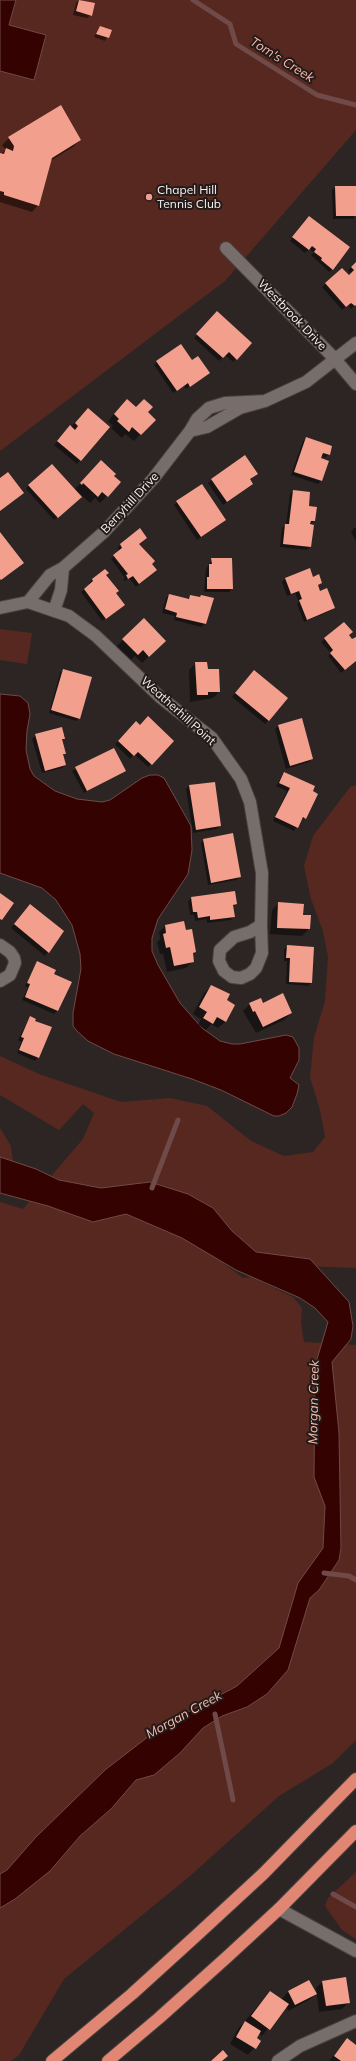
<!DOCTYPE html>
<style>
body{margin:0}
canvas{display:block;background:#2d2523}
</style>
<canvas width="356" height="2061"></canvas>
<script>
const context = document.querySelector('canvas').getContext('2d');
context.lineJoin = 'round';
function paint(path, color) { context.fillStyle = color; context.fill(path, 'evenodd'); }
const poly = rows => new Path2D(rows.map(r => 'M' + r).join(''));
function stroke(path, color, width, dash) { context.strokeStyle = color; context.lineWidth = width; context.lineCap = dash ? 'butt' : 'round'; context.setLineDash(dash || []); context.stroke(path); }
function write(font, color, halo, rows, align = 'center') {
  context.font = font + ' Mulish,sans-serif'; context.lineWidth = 4; context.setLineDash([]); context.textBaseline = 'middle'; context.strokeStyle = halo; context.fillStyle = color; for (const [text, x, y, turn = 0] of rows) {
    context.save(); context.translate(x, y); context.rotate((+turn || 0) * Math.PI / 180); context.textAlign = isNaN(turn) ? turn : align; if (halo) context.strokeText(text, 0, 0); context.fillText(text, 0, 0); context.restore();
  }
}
paint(poly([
 [0,0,356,0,356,130,225,281,0,451],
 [0,629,32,633,27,664,0,660],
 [356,785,356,1268,223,1263,243,1278,251,1277,293,1297,302,1308,301,1323,304,1342,356,1345,356,1740,333,1763,279,1796,190,1876,64,1979,19,2055,11,2061,0,2061,0,1202,23,1209,83,1139,94,1113,83,1104,59,1130,0,1095,0,1056,39,1074,121,1102,170,1098,207,1106,251,1141,284,1156,313,1152,325,1137,320,1110,310,1077,314,1038,325,1001,328,957,323,931,311,899,304,866,313,836,350,787],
 [0,1128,11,1146,14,1169,0,1188],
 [356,1872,356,1939,342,1930,325,1906,328,1898]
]), '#56281f');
const water = poly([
 [0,0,16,0,9,25,46,35,34,80,0,71,0,0],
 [0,694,20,696,28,703,30,714,27,731,26,750,30,769,34,776,55,791,77,799,102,802,110,800,142,778,150,775,158,775,164,778,191,826,192,850,188,874,158,919,152,938,152,951,158,965,180,1003,202,1028,220,1041,232,1044,240,1044,286,1035,293,1037,299,1048,299,1060,290,1078,299,1085,297,1094,292,1107,286,1113,279,1116,274,1116,221,1090,192,1079,114,1054,88,1041,77,1031,73,1026,73,1013,81,969,80,954,72,925,56,900,42,888,0,873,0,694],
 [0,1157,36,1169,59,1180,101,1188,150,1182,188,1194,213,1208,232,1231,256,1252,310,1259,349,1302,353,1326,351,1339,332,1362,339,1433,341,1548,339,1560,319,1590,310,1598,288,1670,267,1694,247,1707,222,1716,203,1728,180,1753,154,1775,136,1780,111,1809,80,1836,50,1871,15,1899,0,1908,0,1874,7,1870,36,1837,105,1770,162,1726,237,1686,279,1648,298,1583,323,1548,325,1506,314,1477,315,1366,328,1322,315,1308,300,1298,236,1270,182,1238,126,1214,93,1222,48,1206,0,1193,0,1157]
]);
paint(water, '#340200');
stroke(water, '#6f4a48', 1);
paint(poly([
 [79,0,94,4,91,15,87,18,73,15,76,3],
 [100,27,110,31,105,41,94,37],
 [9,138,80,140,73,147,50,161,38,205,32,212,0,202,0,154,6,150,2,145],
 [336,187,356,187,354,219,333,219,332,190],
 [306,220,333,269,329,272,311,255,314,252,309,249,305,253,290,241],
 [356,263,356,304,351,309,348,305,342,310,322,287,342,269,348,276,351,274,348,270],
 [217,313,250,343,233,362,225,355,219,361,194,338],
 [157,362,205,376,186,389,184,386,173,393,154,365],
 [120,407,135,408,146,412,154,420,134,441,125,434,122,438,111,428,113,426,108,421],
 [84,413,108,427,77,464,54,445],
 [306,438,329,454,325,458,321,456,321,481,318,484,291,475,303,441],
 [244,457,257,474,249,480,252,484,249,487,223,505,208,483],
 [95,468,113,476,107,496,100,503,95,498,90,503,75,489],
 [29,485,77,500,54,520,26,489],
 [293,491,307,507,314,521,310,525,310,547,307,550,280,547,282,528,286,525,290,494],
 [177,502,222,523,197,540,174,505],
 [354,528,356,528,356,541,351,532],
 [140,530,138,545,151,564,152,573,136,587,129,578,125,581,123,579,125,578,111,559,120,551,117,548],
 [212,559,232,588,229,592,204,592,206,569],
 [309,570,312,578,321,583,317,587,319,592,334,608,330,611,304,622,297,604,299,602,295,593,287,596,282,582,285,579],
 [105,571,105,575,115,593,120,608,102,621,81,592,90,585,89,583,92,580],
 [169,595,187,599,191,596,199,598,201,596,205,624,201,627,174,620,175,616,162,613,166,598],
 [144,619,165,641,142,663,135,656,130,661,116,647],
 [344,623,351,640,355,637,356,639,356,660,341,673,328,656,331,653,321,642],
 [196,663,207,670,219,692,213,698,190,702,189,670],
 [63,670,79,718,76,721,49,713,60,673],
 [251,675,287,698,265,724,232,697],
 [136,723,173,741,148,767,134,754,130,759,115,744],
 [279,726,312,759,309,762,286,769,275,729],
 [36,735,64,738,62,741,65,753,62,756,65,765,62,768,42,773,32,739],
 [113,749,124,771,84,793,72,771],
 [284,773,305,818,300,821,294,831,273,821,287,791,276,786],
 [189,786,220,826,217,829,193,833,186,789],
 [204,840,240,877,236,880,208,885,201,843],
 [191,898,235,904,233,907,234,916,231,920,207,923,207,919,195,921,194,915,190,915,188,901],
 [279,903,302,916,310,916,309,929,302,936,270,934,272,910],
 [27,909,62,931,45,956,11,928],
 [165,926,186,932,195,952,192,955,193,961,186,968,167,972,163,954,160,954,157,942,160,939,159,932],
 [288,946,311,983,308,986,286,984,287,961,284,961,284,949],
 [37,963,52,975,58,1010,54,1014,22,1000,28,988,25,986],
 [211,987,225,1001,234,1006,225,1022,218,1028,211,1024,206,1030,198,1025,201,1019,193,1014,204,993],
 [250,1004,263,1004,291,1013,284,1020,256,1033,243,1011],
 [30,1017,34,1021,38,1057,35,1061,17,1053,21,1042,18,1040],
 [309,1981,316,1994,309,2000,288,2011,286,2006,262,2036,259,2033,256,2038,260,2041,248,2055,230,2044,238,2029,270,1992,281,2000,288,1992],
 [322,1982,349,2002,342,2009,319,2012,316,1988],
 [347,2040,356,2046,356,2061,329,2061]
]), '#0007');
stroke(poly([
 [193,0,230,24,236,44,317,95,356,105],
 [152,1188,178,1120],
 [324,1573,349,1576,356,1580],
 [215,1714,233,1800],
 [333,1894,356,1907]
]), '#6f4a48', 5);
paint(poly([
 [79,0,95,3,92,16,76,11],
 [100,26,112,30,109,38,96,34],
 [61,105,81,140,52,158,39,206,4,195,4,192,0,191,0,153,4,154,6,148,13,151,14,146,8,137],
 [335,186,356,186,356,216,336,216],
 [309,216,350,247,333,270,321,260,322,258,314,252,316,249,312,246,309,250,292,237],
 [356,262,356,305,355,306,351,303,346,307,325,283,342,268,349,275,354,270,351,267],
 [217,311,252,343,237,360,229,352,223,358,196,334],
 [181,344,192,360,198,356,210,373,190,387,188,383,177,391,156,361],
 [127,399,136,407,144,399,153,407,148,412,156,420,141,435,132,427,129,432,117,421,119,419,114,414],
 [88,408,110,427,81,461,57,441,70,425,75,430,78,426,75,423],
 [306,437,332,446,330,455,323,453,321,458,329,461,322,481,294,472],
 [245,455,258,474,250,479,253,484,227,502,211,479],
 [101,460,116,474,114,476,121,482,108,497,102,492,98,497,83,483,82,485,80,483],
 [52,464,82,497,58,518,28,485],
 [8,472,24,493,0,511,0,478],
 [202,484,226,520,201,537,176,501],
 [293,490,310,492,309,506,317,507,315,521,311,521,310,524,314,525,311,547,283,544,285,524,289,524],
 [140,528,147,538,139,544,155,561,152,564,157,570,139,584,133,576,128,579,126,575,128,574,113,555,122,548,120,544],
 [0,532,24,563,1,580,0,579],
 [211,558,232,558,233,589,207,589,207,577,209,577,209,564,212,564],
 [310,568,313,577,319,574,322,583,318,585,320,591,327,588,335,608,307,620,299,600,302,599,299,591,291,594,285,578],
 [105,569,109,573,106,575,119,591,116,593,125,605,106,619,84,589,93,581,92,579],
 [169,594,189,599,190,595,200,597,201,595,214,598,206,624,176,617,177,613,165,609],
 [144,618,166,641,149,657,143,650,138,655,122,639],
 [344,622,353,632,349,635,352,639,356,637,356,661,345,670,330,653,333,650,324,638],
 [195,662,207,662,208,669,219,669,220,692,208,692,208,695,197,695],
 [63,669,92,677,80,719,51,710],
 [254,670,288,698,269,721,235,693],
 [148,716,174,741,152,765,138,752,134,756,118,741,136,721,140,725],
 [302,718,313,759,290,766,278,725],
 [62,727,65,739,62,739,66,754,63,754,66,765,45,771,35,734],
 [114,748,126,771,87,791,75,767],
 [284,772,315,786,313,791,318,794,306,819,303,817,298,828,275,817,290,788,279,783],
 [215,782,221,826,196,830,189,785],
 [233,833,241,877,211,883,203,839],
 [235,891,237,904,233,905,235,917,210,920,210,916,198,918,197,912,193,912,191,897],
 [0,893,14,903,2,920,0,919],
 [278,902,304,904,303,915,311,915,310,929,277,928],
 [30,904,64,931,49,953,14,924],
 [184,921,186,930,192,929,196,952,193,953,194,962,174,966,170,947,166,948,163,934,166,933,165,925],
 [287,945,314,947,312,983,289,982,290,958,286,958],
 [37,961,56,970,54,974,72,982,58,1011,25,997,30,984,27,983],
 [211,985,230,994,227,1000,235,1005,226,1022,217,1017,213,1024,203,1018,207,1012,199,1007],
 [283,993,292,1013,263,1027,255,1011,253,1012,249,1003,261,998,263,1003],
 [30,1016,36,1019,35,1021,52,1027,39,1058,19,1050,24,1038,21,1037],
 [346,1977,350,2003,326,2006,322,1981],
 [309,1980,317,1994,295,2005,288,1991],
 [270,1991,289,2004,270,2030,251,2016],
 [245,2021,261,2031,257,2038,261,2041,256,2049,236,2037],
 [347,2038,356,2045,356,2061,341,2061,334,2056],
 [223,2050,228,2056,222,2061,211,2061]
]), '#f29f8d');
const minor = poly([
 [226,248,335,359,356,384],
 [190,431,207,427,240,408,265,401,306,382,356,343],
 [28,602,50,575,63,568,104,532,153,479,190,431,197,419,209,408,225,403,265,401],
 [0,608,28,602,69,616,96,636,160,697,212,738,241,779,250,802,262,873,261,925,250,932,234,937,220,950,219,961,224,971,232,977,241,978,250,974,256,968,262,953,261,925],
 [54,611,61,590,63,568],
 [0,945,10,952,14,958,15,963,10,975,0,981],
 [279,1909,356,1951],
 [278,2061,300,2046,356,2021]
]);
const highway = poly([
 [52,2061,132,1994,198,1934,263,1874,356,1779],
 [108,2061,159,2018,227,1957,279,1909,356,1831]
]);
stroke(minor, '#47403e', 14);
stroke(highway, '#47403e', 14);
stroke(minor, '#776d6b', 12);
stroke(highway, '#e08673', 12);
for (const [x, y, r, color] of [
 [149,197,4,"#f49d8b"]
]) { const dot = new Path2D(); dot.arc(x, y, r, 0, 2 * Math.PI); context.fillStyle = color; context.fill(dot); stroke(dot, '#231b19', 1.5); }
write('12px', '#f8f2f0', '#231b19', [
 ["Chapel Hill",157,190],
 ["Tennis Club",157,204]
], 'left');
write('12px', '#f8f2f0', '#231b19', [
 ["Westbrook Drive",292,315,46],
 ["Berryhill Drive",130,503,-47],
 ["Weatherhill Point",178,711,42]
]);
write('italic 13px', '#fdbbad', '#231b19', [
 ["Tom's Creek",282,60,32],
 ["Morgan Creek",314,1402,-89],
 ["Morgan Creek",184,1715,-29]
]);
</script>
